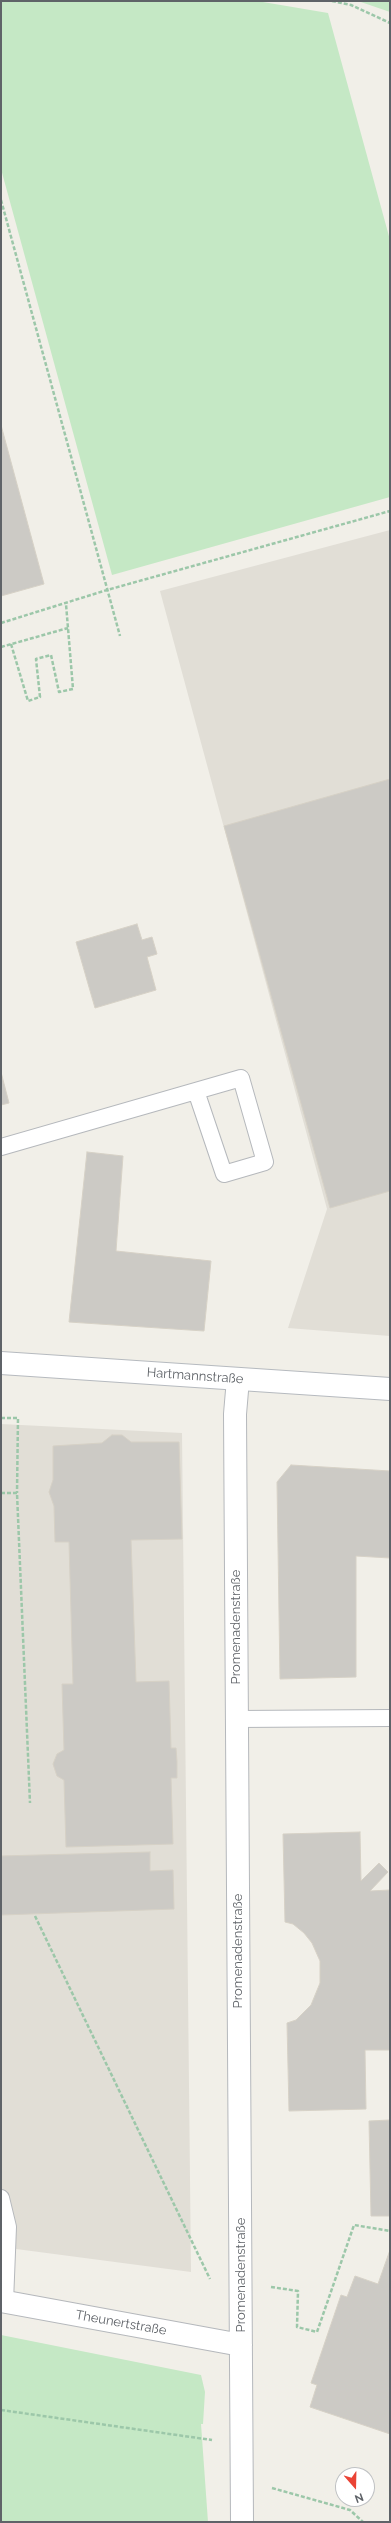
<!DOCTYPE html>
<meta charset="utf-8">
<style>
body{margin:0}
#map{position:relative;width:391px;height:2523px;overflow:hidden;background:#f1efe8;font-family:Raleway,sans-serif}
canvas{display:block}
.frame{position:absolute;inset:0;border:2px solid #5f6368;pointer-events:none}
.north{position:absolute;left:335px;top:2467px;width:40px;height:40px;box-sizing:border-box;background:#fff;border:1px solid #bfc1c3;border-radius:50%;rotate:160deg;font-size:11px;font-weight:700;line-height:16px;text-align:center;color:#5f6368}
.north::after{content:'';display:block;margin:auto;width:14px;height:18px;background:#ea4335;clip-path:polygon(50% 0,100% 100%,50% 72%,0 100%)}
</style>
<div id="map">
<canvas width="391" height="2523"></canvas>
<div class="frame"></div>
<div class="north">N</div>
</div>
<script>
const context = document.querySelector('canvas').getContext('2d');
context.lineJoin = 'round';
function paint(path, color) { context.fillStyle = color; context.fill(path, 'evenodd'); }
const poly = rows => new Path2D(rows.map(r => 'M' + r).join(''));
function stroke(path, color, width, dash) { context.strokeStyle = color; context.lineWidth = width; context.lineCap = dash ? 'butt' : 'round'; context.setLineDash(dash || []); context.stroke(path); }
function write(font, color, halo, rows, align = 'center') {
  context.font = font + ' Raleway,sans-serif'; context.lineWidth = 3; context.setLineDash([]); context.textBaseline = 'middle'; context.strokeStyle = halo; context.fillStyle = color; for (const [text, x, y, turn = 0] of rows) {
    context.save(); context.translate(x, y); context.rotate((+turn || 0) * Math.PI / 180); context.textAlign = isNaN(turn) ? turn : align; if (halo) context.strokeText(text, 0, 0); context.fillText(text, 0, 0); context.restore();
  }
}
paint(poly([
 [390,530,390,1336,288,1328,327,1209,160,591],
 [1,1424,182,1433,191,2272,1,2247]
]), '#e1ded6');
paint(poly([
 [1,1,257,1,328,13,390,240,390,497,112,575,1,169],
 [358,1,390,1,390,12],
 [1,2335,201,2375,205,2392,203,2424,201,2424,208,2522,1,2522]
]), '#c5e8c5');
const building = poly([
 [1,425,44,584,1,596,1,425],
 [390,779,390,1191,330,1208,224,826,390,779],
 [137,924,142,940,152,937,157,954,147,957,156,990,95,1008,76,942,137,924],
 [1,1072,9,1103,1,1105,1,1072],
 [87,1152,123,1156,116,1251,211,1261,204,1331,69,1322,87,1152],
 [112,1435,122,1435,131,1442,179,1442,182,1539,131,1540,136,1682,169,1681,171,1748,176,1748,177,1762,177,1778,171,1778,173,1844,66,1847,64,1780,57,1776,53,1764,57,1754,64,1750,62,1684,73,1684,69,1542,55,1542,54,1506,49,1492,53,1480,53,1446,102,1443,112,1435],
 [291,1465,390,1471,390,1558,356,1556,356,1677,280,1679,277,1482,291,1465],
 [360,1832,361,1881,379,1863,388,1872,370,1891,390,1890,390,2050,365,2050,366,2109,289,2111,287,2023,296,2020,311,2005,320,1983,320,1961,312,1943,304,1933,293,1924,285,1922,283,1834,360,1832],
 [150,1852,150,1871,173,1870,174,1909,1,1915,1,1856,150,1852],
 [390,2120,390,2216,371,2216,369,2121,390,2120],
 [390,2250,390,2434,310,2407,317,2385,311,2383,341,2295,347,2297,355,2276,378,2284,390,2250]
]);
paint(building, '#cccac5');
stroke(building, '#d6d1c6', 1);
const service = poly([
 [1,1147,241,1078,265,1162,224,1174,196,1091],
 [237,1719,390,1718],
 [1,2198,8,2227,5,2302]
]);
const minor = poly([
 [238,1379,235,1414,242,2522],
 [1,2301,241,2345]
]);
const secondary = poly([
 [1,1363,390,1389]
]);
stroke(service, '#b5b8bc', 18);
stroke(minor, '#b5b8bc', 24);
stroke(secondary, '#b6babf', 24);
stroke(poly([
 [332,1,351,5,390,23],
 [1,200,120,636],
 [1,623,107,590,390,511],
 [11,644,28,701,40,697,36,659,51,655,59,692,73,689,66,604],
 [1,647,68,628],
 [1,1418,18,1418,17,1493],
 [1,1493,17,1493,30,1803],
 [35,1916,210,2279],
 [271,2287,298,2291,297,2327,317,2332,354,2225,390,2231],
 [1,2410,212,2440],
 [272,2488,350,2510,363,2522]
]), '#9cc7a9', 2.5, [4, 2]);
stroke(service, '#fff', 16);
stroke(minor, '#fff', 22);
stroke(secondary, '#fff', 22);
write('13px', '#5f6368', '#fff', [
 ["Hartmannstraße",195,1376,4],
 ["Promenadenstraße",236,1627,-90],
 ["Promenadenstraße",238,1951,-90],
 ["Promenadenstraße",241,2275,-90],
 ["Theunertstraße",121,2323,10]
]);
</script>
